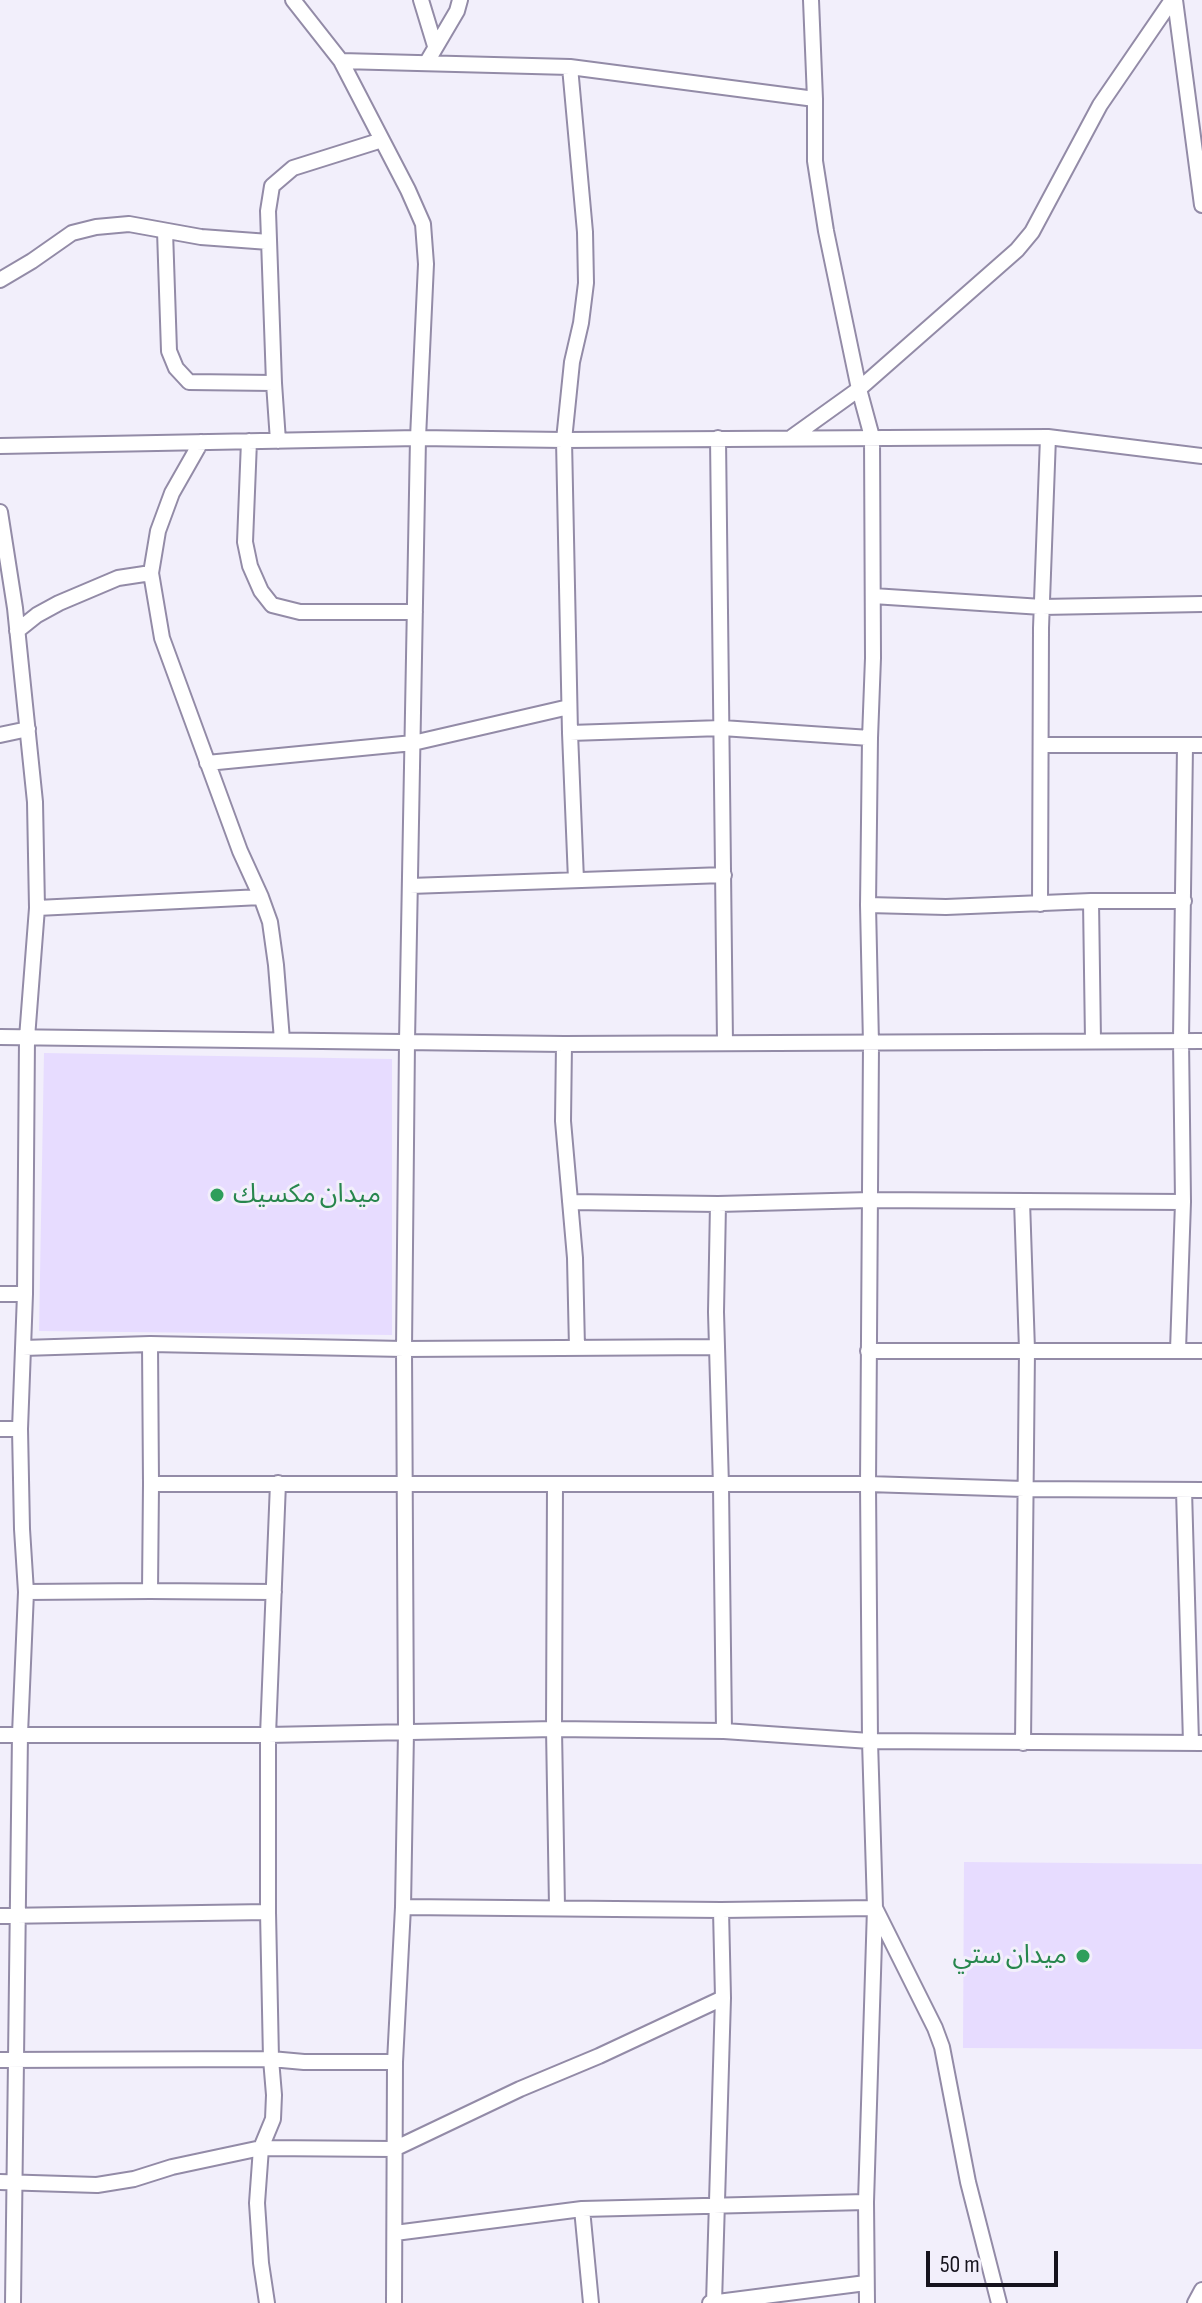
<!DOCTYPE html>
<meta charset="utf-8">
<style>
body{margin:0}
#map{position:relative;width:1202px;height:2303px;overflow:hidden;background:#f2effb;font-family:"Sofia Sans Condensed",sans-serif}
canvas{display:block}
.scale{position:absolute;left:926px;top:2251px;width:132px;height:36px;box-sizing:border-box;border:4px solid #16131d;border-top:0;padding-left:10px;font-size:24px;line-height:28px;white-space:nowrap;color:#16131d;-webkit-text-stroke:6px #f2effb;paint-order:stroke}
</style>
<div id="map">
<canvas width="1202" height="2303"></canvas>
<div class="scale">50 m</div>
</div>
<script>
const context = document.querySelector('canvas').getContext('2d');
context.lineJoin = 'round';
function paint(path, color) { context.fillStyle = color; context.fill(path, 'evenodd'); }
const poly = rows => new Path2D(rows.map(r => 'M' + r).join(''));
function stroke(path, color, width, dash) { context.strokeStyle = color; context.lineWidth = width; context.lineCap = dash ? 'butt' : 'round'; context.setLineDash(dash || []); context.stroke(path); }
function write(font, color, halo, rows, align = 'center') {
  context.font = font + ' "Sofia Sans Condensed","Noto Sans Arabic",sans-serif'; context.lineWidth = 6; context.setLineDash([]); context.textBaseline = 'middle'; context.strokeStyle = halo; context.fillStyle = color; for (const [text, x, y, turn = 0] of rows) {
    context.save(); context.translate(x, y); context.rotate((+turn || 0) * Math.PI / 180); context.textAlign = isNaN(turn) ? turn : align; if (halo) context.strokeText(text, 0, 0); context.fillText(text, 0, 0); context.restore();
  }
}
paint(poly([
 [44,1053,392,1059,392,1335,39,1331],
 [964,1862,1202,1864,1202,2049,963,2048]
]), '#e7dcff');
const minor = poly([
 [293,0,341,61,408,190,423,224,426,264,418,438,407,1041,404,1349,406,1732,403,1907,395,2062,394,2303],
 [421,0,435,46],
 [811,0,815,99,815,161,826,231,859,389,872,437,873,658,870,738,868,905,871,1044,868,1484,870,1741,875,1908,866,2202,867,2303],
 [1175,0,1202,205],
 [341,61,570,67,815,99],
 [427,62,457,11,460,0],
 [570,67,585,232,586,283,581,323,572,362,564,440,570,733,576,880],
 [165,231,169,351,176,368,189,382,274,383],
 [0,280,32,261,72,233,96,227,129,224,201,237,269,242],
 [792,437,859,389,1017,250,1032,232,1100,105,1172,0],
 [718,438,725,1043],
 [249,441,245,542,250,566,261,591,272,605,300,612,415,612],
 [278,441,274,383,268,211,272,186,293,168,382,140],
 [201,442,172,493,158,531,151,573,162,638,240,851,261,897,270,922,276,965,282,1040],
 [0,446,418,438,564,440,1048,437,1202,456],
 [0,512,15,608,35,802,37,908,27,1038,25,1294,20,1429,22,1529,26,1592,20,1734,13,2303],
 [873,596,1042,607,1202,604],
 [17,631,37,615,59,603,118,578,151,573],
 [570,733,722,728,870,738],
 [0,735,28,729],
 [1041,745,1202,745],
 [207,763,413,743,569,707],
 [410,886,724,875],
 [1091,901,1093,1041],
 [1040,904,1041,628,1048,437],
 [868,905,946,907,1091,901,1184,901],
 [37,908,261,897],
 [0,1037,564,1044,1202,1041],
 [564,1044,563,1121,575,1258,577,1348],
 [1022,1201,1027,1350,1023,1743],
 [570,1202,718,1204,870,1200,1183,1202],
 [718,1204,716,1312,721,1486,724,1731],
 [0,1294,25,1294],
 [150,1344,151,1484,150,1591],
 [23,1348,150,1344,404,1349,717,1347],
 [1178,1350,1183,1202,1181,1039,1185,746],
 [868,1351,1202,1351],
 [0,1429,20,1429],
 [151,1484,868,1484,1024,1489,1202,1490],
 [555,1484,554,1729,557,1907],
 [1184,1490,1191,1743],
 [26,1592,150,1591,274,1592],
 [0,1735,268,1735,554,1729,724,1731,870,1741,1202,1743],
 [403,1907,721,1910,875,1908,935,2028,942,2047,968,2182,999,2303],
 [0,1916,268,1912],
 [0,2060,271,2059,304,2062,395,2062],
 [0,2182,97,2185,134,2179,172,2167,261,2148,394,2149,520,2089,599,2056,723,1998],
 [582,2209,591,2303],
 [395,2233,582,2209,866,2202],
 [267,2303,261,2263,257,2203,261,2148,273,2119,274,2095,271,2059,268,1912,268,1735,278,1483],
 [710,2303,866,2283],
 [714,2303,723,1998,721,1910],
 [1195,2303,1202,2290]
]);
stroke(minor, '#938ba7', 18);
stroke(minor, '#fff', 14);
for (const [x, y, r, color] of [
 [217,1195,8,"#2e9e5b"],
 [1083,1956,8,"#2e9e5b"]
]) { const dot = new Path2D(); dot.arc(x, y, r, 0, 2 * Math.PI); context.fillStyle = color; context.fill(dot); stroke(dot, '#f2effb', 3); }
write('26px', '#27864d', '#f2effb', [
 ["ميدان مكسيك",233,1195],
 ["ميدان ستي",1067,1956,"right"]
], 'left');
</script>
